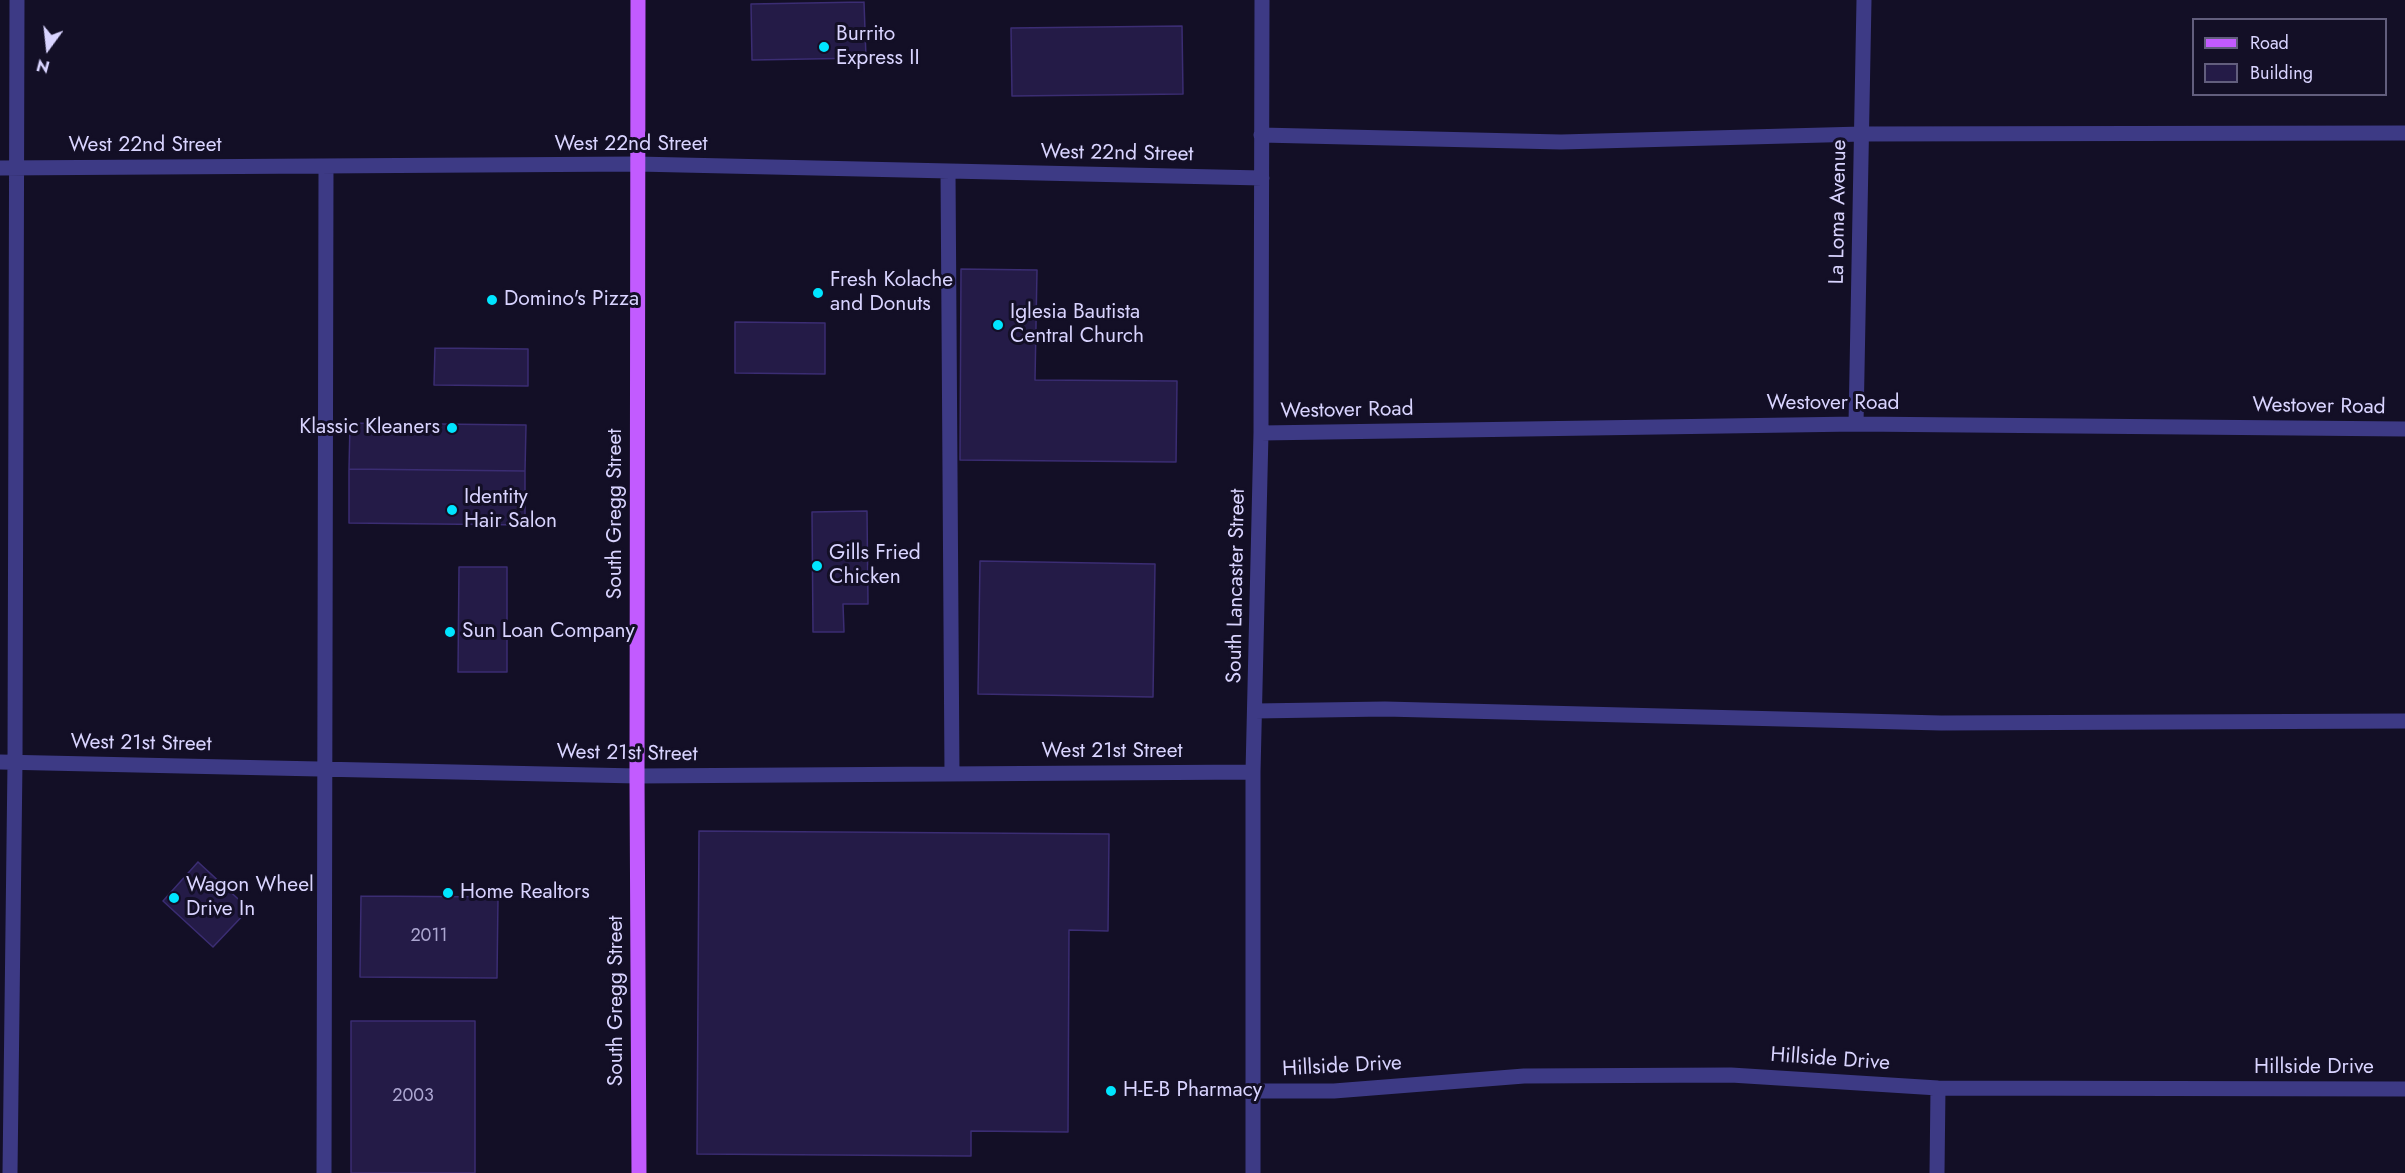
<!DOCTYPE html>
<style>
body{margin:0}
#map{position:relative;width:2405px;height:1173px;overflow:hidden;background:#130f26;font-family:Jost,sans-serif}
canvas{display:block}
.legend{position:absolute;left:2192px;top:18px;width:195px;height:78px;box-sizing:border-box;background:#130f26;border:2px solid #625e7d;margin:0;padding:8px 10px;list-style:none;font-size:18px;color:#d9d4ff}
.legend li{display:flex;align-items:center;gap:12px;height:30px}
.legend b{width:30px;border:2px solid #625e7d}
.north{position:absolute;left:18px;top:18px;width:60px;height:60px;-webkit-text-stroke:4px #130f26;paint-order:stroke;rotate:195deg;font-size:16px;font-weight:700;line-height:24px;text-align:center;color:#d9d4ff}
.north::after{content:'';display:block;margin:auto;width:21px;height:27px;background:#d9d4ff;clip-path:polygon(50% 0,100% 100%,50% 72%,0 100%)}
</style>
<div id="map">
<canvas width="2405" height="1173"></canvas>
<ul class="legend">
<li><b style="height:8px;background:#c25bff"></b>Road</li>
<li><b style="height:16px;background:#241b47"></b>Building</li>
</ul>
<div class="north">N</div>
</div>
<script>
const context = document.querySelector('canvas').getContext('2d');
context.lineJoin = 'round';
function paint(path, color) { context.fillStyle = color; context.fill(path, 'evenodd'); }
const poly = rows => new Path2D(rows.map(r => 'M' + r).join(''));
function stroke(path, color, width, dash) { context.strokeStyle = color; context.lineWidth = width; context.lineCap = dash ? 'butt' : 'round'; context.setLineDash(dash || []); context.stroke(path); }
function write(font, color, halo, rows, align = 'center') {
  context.font = font + ' Jost,sans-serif'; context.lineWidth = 6; context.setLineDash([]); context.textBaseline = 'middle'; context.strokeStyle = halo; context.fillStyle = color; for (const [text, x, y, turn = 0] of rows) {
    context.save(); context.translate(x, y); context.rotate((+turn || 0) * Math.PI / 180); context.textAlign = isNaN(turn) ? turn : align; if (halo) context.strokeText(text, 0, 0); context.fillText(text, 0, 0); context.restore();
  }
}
const building = poly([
 [864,2,866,58,752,60,751,4,864,2],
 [1182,26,1183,94,1012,96,1011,28,1182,26],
 [961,269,1037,270,1035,380,1177,381,1176,462,960,460,961,269],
 [735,322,825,323,825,374,735,373,735,322],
 [435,348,528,349,528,386,434,385,435,348],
 [350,423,526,425,525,471,349,469,350,423],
 [349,469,525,471,525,525,349,523,349,469],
 [867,511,868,604,843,604,844,632,813,632,812,512,867,511],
 [980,561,1155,564,1153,697,978,694,980,561],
 [459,567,507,567,507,672,458,672,459,567],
 [699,831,1109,834,1108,931,1069,930,1068,1132,971,1131,971,1156,697,1154,699,831],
 [198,862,249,909,213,947,163,901,198,862],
 [361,896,498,897,497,978,360,977,361,896],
 [351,1021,475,1021,475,1173,351,1173,351,1021]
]);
paint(building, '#241b47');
stroke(building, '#3b2d73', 1.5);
stroke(poly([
 [1261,135,1561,142,1862,134,2405,133],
 [0,168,637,164,1262,178],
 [948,171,952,774],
 [1856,424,1864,0],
 [1261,433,1856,424,2405,429],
 [1255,711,1385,709,1941,723,2405,721],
 [0,762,637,776,1253,772],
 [1253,1091,1334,1091,1524,1076,1731,1075,1938,1088,2405,1089],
 [10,1173,15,762,17,0],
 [324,1173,326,166],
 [1253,1173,1253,772,1261,433,1262,0],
 [1937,1173,1938,1088]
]), '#3d3a85', 15);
stroke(poly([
 [638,0,637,776,639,1173]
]), '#c25bff', 15);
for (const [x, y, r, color] of [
 [824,47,6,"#00e5ff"],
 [818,293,6,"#00e5ff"],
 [492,300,6,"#00e5ff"],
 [998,325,6,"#00e5ff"],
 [452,428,6,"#00e5ff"],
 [452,510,6,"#00e5ff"],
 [817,566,6,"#00e5ff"],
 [450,632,6,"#00e5ff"],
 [448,893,6,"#00e5ff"],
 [174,898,6,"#00e5ff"],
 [1111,1091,6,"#00e5ff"]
]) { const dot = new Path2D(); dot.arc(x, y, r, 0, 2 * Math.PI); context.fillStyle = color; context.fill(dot); stroke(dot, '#130f26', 2); }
write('18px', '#aca6d1', null, [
 ["2011",429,937],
 ["2003",413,1097]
]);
write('21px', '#d9d4ff', '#130f26', [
 ["Burrito",836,35],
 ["Express II",836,59],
 ["Fresh Kolache",830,281],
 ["and Donuts",830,305],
 ["Domino's Pizza",504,300],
 ["Iglesia Bautista",1010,313],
 ["Central Church",1010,337],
 ["Klassic Kleaners",440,428,"right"],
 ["Identity",464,498],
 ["Hair Salon",464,522],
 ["Gills Fried",829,554],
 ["Chicken",829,578],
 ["Sun Loan Company",462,632],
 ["Wagon Wheel",186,886],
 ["Drive In",186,910],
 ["Home Realtors",460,893],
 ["H-E-B Pharmacy",1123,1091]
], 'left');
write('21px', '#d9d4ff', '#130f26', [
 ["West 22nd Street",631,145],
 ["West 22nd Street",145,146],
 ["West 22nd Street",1117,154,1],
 ["La Loma Avenue",1839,212,-89],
 ["Westover Road",1833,404],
 ["Westover Road",2319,407,1],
 ["Westover Road",1347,411,-1],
 ["South Gregg Street",616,514,-90],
 ["South Lancaster Street",1237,586,-89],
 ["West 21st Street",141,744,1],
 ["West 21st Street",1112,752],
 ["West 21st Street",627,754,1],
 ["South Gregg Street",617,1001,-90],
 ["Hillside Drive",1830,1060,4],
 ["Hillside Drive",1342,1067,-3],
 ["Hillside Drive",2314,1068]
]);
</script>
